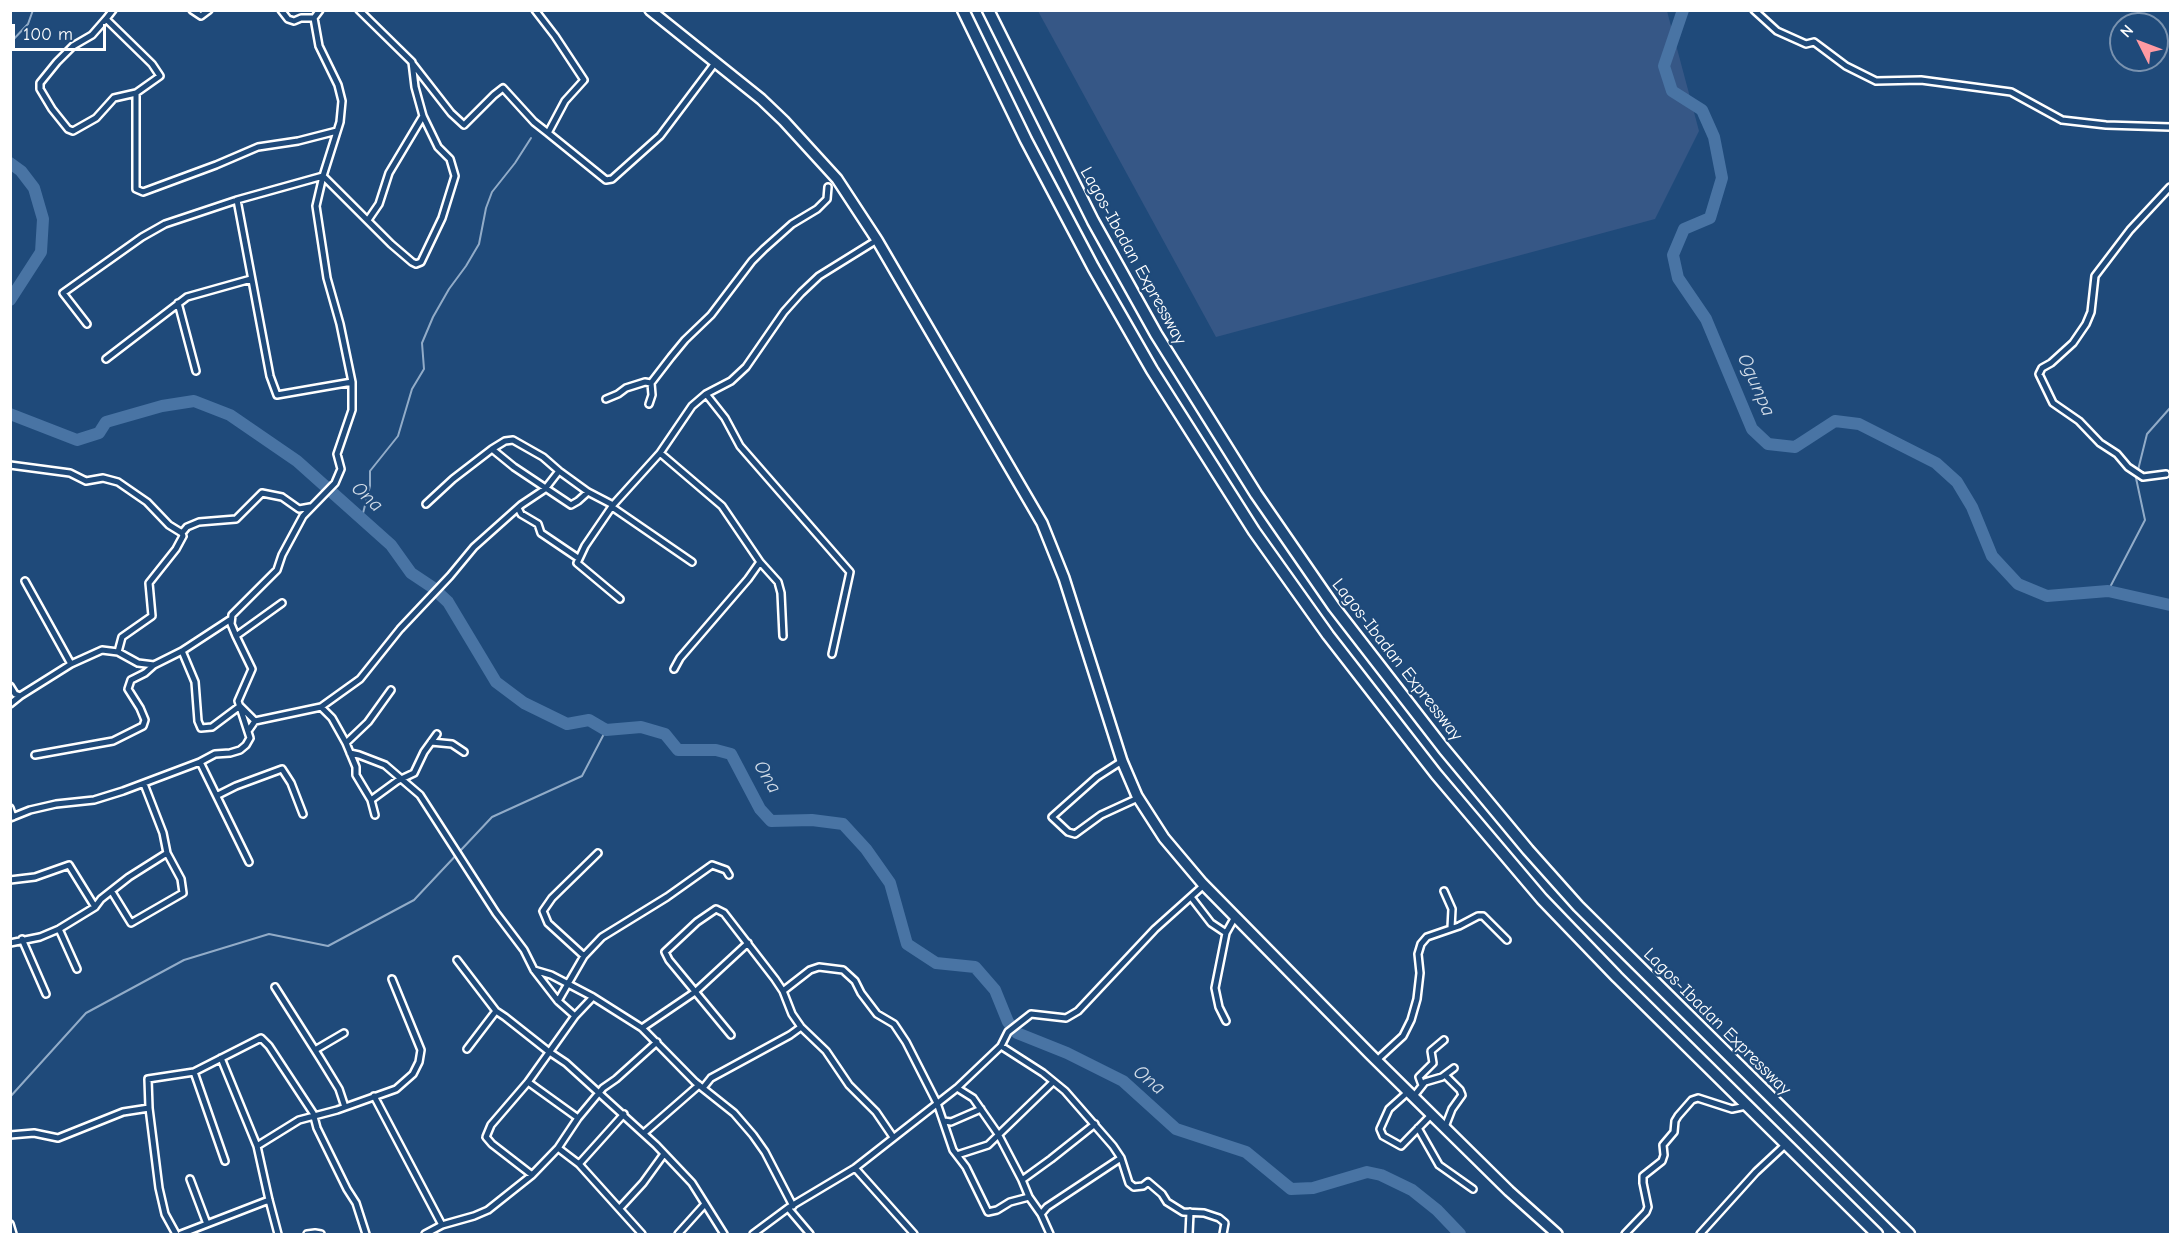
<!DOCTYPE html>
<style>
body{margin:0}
#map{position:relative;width:2181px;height:1245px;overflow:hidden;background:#1f4a7a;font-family:"Comic Neue",sans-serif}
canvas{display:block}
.frame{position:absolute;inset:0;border:12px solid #fff;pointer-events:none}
.north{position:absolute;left:2109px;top:12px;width:60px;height:60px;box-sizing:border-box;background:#1f4a7a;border:2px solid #7992af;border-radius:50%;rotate:312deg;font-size:16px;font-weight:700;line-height:24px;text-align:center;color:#fff}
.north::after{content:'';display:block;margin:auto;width:21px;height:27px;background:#ff9aa2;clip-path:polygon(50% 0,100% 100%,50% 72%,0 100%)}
.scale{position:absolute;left:12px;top:24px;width:94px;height:27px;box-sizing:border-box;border:3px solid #fff;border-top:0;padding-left:8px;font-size:18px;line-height:21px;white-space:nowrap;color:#fff;-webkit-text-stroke:4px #1f4a7a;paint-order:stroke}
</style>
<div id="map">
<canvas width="2181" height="1245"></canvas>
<div class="frame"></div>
<div class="north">N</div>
<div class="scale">100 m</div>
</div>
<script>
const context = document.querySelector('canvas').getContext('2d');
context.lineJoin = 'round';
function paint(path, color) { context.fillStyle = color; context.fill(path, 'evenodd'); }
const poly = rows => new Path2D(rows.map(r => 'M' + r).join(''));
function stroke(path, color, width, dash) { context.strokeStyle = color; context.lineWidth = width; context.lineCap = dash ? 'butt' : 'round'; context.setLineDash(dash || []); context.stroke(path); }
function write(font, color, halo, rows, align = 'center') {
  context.font = font + ' "Comic Neue",sans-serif'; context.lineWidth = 5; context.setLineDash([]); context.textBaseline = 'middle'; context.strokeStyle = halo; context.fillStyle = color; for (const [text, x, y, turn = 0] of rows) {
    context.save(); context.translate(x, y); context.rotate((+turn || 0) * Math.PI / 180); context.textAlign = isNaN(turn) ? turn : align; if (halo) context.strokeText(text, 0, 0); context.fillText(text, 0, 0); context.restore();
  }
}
paint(poly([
 [1038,11,1667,11,1699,131,1655,219,1216,337]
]), '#365786');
stroke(poly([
 [10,43,28,24,33,10],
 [10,414,11,414],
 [362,517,370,486,370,471,398,436,412,389,424,369,422,343,433,317,449,289,466,266,479,244,486,208,492,192,515,163,531,138],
 [2108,591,2145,520,2136,478,2147,434,2170,408],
 [10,1097,86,1013,184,960,269,934,328,946,414,900,492,817,582,776,606,730]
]), '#92acc8', 2);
stroke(poly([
 [1683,10,1664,66,1672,91,1702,110,1714,137,1722,178,1710,218,1684,229,1673,255,1678,278,1706,319,1752,429,1768,444,1795,447,1835,421,1859,424,1936,463,1957,482,1972,507,1992,556,2018,584,2047,596,2108,591,2170,605],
 [10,163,21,171,34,188,43,219,41,252,10,300],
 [10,414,77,440,99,433,106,422,162,406,194,401,230,415,297,461,391,545,411,573,432,587,448,602,496,682,524,703,567,724,589,720,606,730,641,727,665,734,678,750,716,750,731,754,760,809,771,821,812,820,843,824,866,849,890,883,907,944,936,963,975,967,995,990,1008,1022,1017,1033,1067,1053,1123,1081,1176,1129,1246,1152,1291,1189,1313,1188,1367,1172,1381,1175,1412,1190,1437,1210,1460,1234]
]), '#4974a4', 12);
const minor = poly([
 [192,10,201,16,209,10],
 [281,10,288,19,294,21,301,18,314,18],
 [535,10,555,36,584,80,565,101,548,133,606,180,612,179,660,136,715,63],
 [1754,10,1777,31,1806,44,1814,42,1846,66,1876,81,1921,80,2011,92,2062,120,2106,125,2170,127],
 [106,19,152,64,160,76,136,93,114,98,96,118,73,131,68,129,52,109,40,89,40,83,57,62,73,46,92,35,106,19,113,10],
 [412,63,451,113,464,125,494,95,503,88,534,122,548,133],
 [136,93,136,189,143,192,216,165,258,147,298,141,337,131],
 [237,200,270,376,277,395,352,382],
 [368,220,379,204,389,173,423,116],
 [178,303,196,371],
 [87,324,63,293,142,237,165,224,237,200,323,176,391,244,412,262,416,264,421,262,442,218,455,176,450,159,438,147,423,116,415,87,412,62,359,10],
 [106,359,187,297,251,279],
 [706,394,725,418,740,446,850,572,832,654],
 [606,399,618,394,626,388,645,382,651,383],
 [649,404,652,395,651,383,671,357,685,340,711,315,752,261,764,249,792,224,817,209,827,199,828,187],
 [492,449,514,467,571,505,578,501,588,492],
 [660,453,722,506,760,562,778,582,781,593,783,636],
 [10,465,70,473,86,481,103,478,118,482,147,502,169,525,182,533],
 [2166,474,2143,477,2128,467,2117,454,2100,443,2079,421,2053,403,2039,374,2042,368,2051,363,2073,343,2086,324,2091,312,2095,276,2130,230,2170,187],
 [426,504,453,479,492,449,505,441,513,440,543,457,559,471,588,492,613,505],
 [612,507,692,562],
 [518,508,521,514,538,524,541,533,578,558],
 [25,581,71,664],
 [620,599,577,563,585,546,613,505,660,453,692,406,706,394,731,381,746,367,784,312,801,293,819,276,877,240],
 [236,636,282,603],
 [182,651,195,682,198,721,201,728,212,727,240,706,255,721],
 [118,652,122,637,152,616,149,583,176,549,183,536,182,533,187,527,199,522,236,519,262,493,282,497,299,509,310,507],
 [674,669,680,658,748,579,760,562],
 [10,686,15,694,20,696,71,664,102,650,118,652,138,663,154,665,182,651,231,619],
 [10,704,20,696],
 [321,707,332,718,346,743,356,767,356,775,371,800,375,815],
 [248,731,255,721,321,707,360,679,400,629,450,576,474,547,521,505,545,489,559,471],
 [431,742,452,744,464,752],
 [346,743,368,722,391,690],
 [350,753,359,755,385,765,420,795,496,913,524,950,534,970,558,1001,575,1016],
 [35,755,113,741,143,726,145,720,140,708,128,689,131,680,145,673,154,665],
 [1122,761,1097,777,1052,817,1068,832,1075,834,1101,815,1138,798],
 [200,762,249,862],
 [218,795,236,786,282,769,291,783,303,814],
 [371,800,397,781,414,773,424,752,437,734],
 [10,808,13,817],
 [10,818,30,810,56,804,94,800,123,791,200,762,215,754,230,753,240,750,246,745,250,738,238,701,252,669,236,636,231,624,232,615,277,570,282,555,303,516,335,483,341,469,337,454,352,410,352,382,340,324,327,278,316,206,323,176,340,122,342,101,338,85,319,46,314,18,320,10],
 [10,880,35,877,69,865,95,907],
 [1204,885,1155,929,1078,1011,1066,1018,1031,1014,1008,1032,1001,1046,1043,1073,1065,1091,1113,1146,1121,1158,1129,1183,1134,1187,1143,1186,1148,1182,1162,1194,1167,1202,1183,1212,1204,1213,1219,1218,1225,1223,1223,1234],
 [1444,891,1452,909,1451,928],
 [112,892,131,923,183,893,181,879,167,853,163,833,144,784],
 [1191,897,1211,923,1226,933],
 [59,929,77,969],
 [22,939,46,994],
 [10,943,40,937,59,929,95,907,101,899,129,877,167,853],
 [584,956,548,923,543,911,552,898,598,853],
 [457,960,496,1011],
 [534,970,551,975,593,997,642,1028,695,1082,734,1113,753,1135,765,1152,793,1206],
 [275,987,320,1058,339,1089,345,1107],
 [783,991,810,970,819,967,843,970,855,981,861,993,877,1014,894,1024,906,1042,937,1103,953,1150,966,1167,988,1212,997,1210,1010,1202,1029,1197],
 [558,1001,584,956,602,937,667,897,712,865,726,870,729,875],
 [1226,1021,1219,1007,1215,988,1226,933,1235,917],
 [642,1028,695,992,748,943],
 [731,1035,669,960,665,952,697,922,716,909,724,913,775,979,783,991,792,1014,801,1027,826,1051,849,1085,876,1112,893,1137],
 [467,1049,496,1011,505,1017,548,1051,566,1063,656,1145,692,1183,724,1234],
 [315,1050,344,1033],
 [221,1058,257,1146],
 [1377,1060,1403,1036,1411,1020,1417,999,1420,973,1418,954,1421,944,1427,937,1459,926,1478,916,1483,916,1507,940],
 [194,1072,225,1161],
 [528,1082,578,1118,558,1148],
 [1422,1085,1419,1077,1433,1063,1431,1051,1444,1040],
 [703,1088,711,1078,790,1035,801,1027],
 [957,1088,1001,1046],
 [1409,1091,1389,1109,1380,1129,1383,1136,1401,1146,1432,1114],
 [374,1096,442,1225],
 [1414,1096,1425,1082,1442,1077,1454,1068],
 [149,1108,159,1188,165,1214,176,1234],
 [578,1118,603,1088,616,1079,657,1042],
 [944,1121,951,1122,981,1109],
 [1445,1127,1452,1109,1462,1095,1460,1090,1445,1075],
 [1418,1128,1439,1165,1473,1189],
 [644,1133,699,1085],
 [10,1135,34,1133,58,1138,123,1112,149,1108,148,1079,194,1072,261,1038,269,1046,313,1113,317,1128,347,1189,356,1203,366,1234],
 [957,1155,988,1145,1053,1082],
 [579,1164,642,1234],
 [855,1168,914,1234],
 [532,1175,492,1144,486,1137,491,1125,528,1082,575,1016,593,997],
 [190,1179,207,1224],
 [1022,1180,1051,1159,1095,1124],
 [620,1208,643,1183,664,1154],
 [788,1208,810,1234],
 [1041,1214,1047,1207,1121,1158],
 [10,1224,13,1234],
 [181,1234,269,1200],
 [278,1234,269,1200,257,1146,299,1120,337,1110,396,1089,413,1074,419,1062,421,1050,392,979],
 [307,1234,315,1233,321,1234],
 [425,1234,442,1225,474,1216,488,1210,532,1175,558,1148,579,1164,624,1114],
 [678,1234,705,1204],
 [753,1234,788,1208,855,1168,957,1088,973,1098,998,1134,1022,1180,1029,1197,1041,1214,1050,1234],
 [1189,1234,1190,1212],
 [1625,1234,1646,1212,1648,1207,1643,1183,1643,1176,1662,1161,1664,1155,1663,1145,1674,1132,1675,1121,1678,1116,1692,1100,1698,1098,1732,1109,1746,1106],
 [1700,1234,1756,1172,1786,1144]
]);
const trunk = poly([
 [650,10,761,99,784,121,837,179,877,240,1042,523,1064,578,1122,761,1137,796,1164,838,1202,883,1370,1054,1509,1191,1557,1234]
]);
const motorway = poly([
 [963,10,1026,140,1093,267,1152,370,1254,531,1328,635,1436,774,1542,899,1617,977,1877,1234],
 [988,10,1093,221,1156,334,1256,494,1334,607,1444,749,1528,850,1578,906,1909,1234]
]);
stroke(minor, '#fff', 10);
stroke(trunk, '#fff', 14);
stroke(motorway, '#fff', 15);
stroke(minor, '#1f4a7a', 5);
stroke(trunk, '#1f4a7a', 9);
stroke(motorway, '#1f4a7a', 10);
write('18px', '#fff', '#1f4a7a', [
 ["Lagos-Ibadan Expressway",1133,256,61],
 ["Lagos-Ibadan Expressway",1397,660,52],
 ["Lagos-Ibadan Expressway",1717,1022,45]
]);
write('italic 20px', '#d2dce8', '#1f4a7a', [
 ["Ogunpa",1756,385,66],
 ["Ona",367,497,42],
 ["Ona",767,777,59],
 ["Ona",1149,1080,39]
]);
</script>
